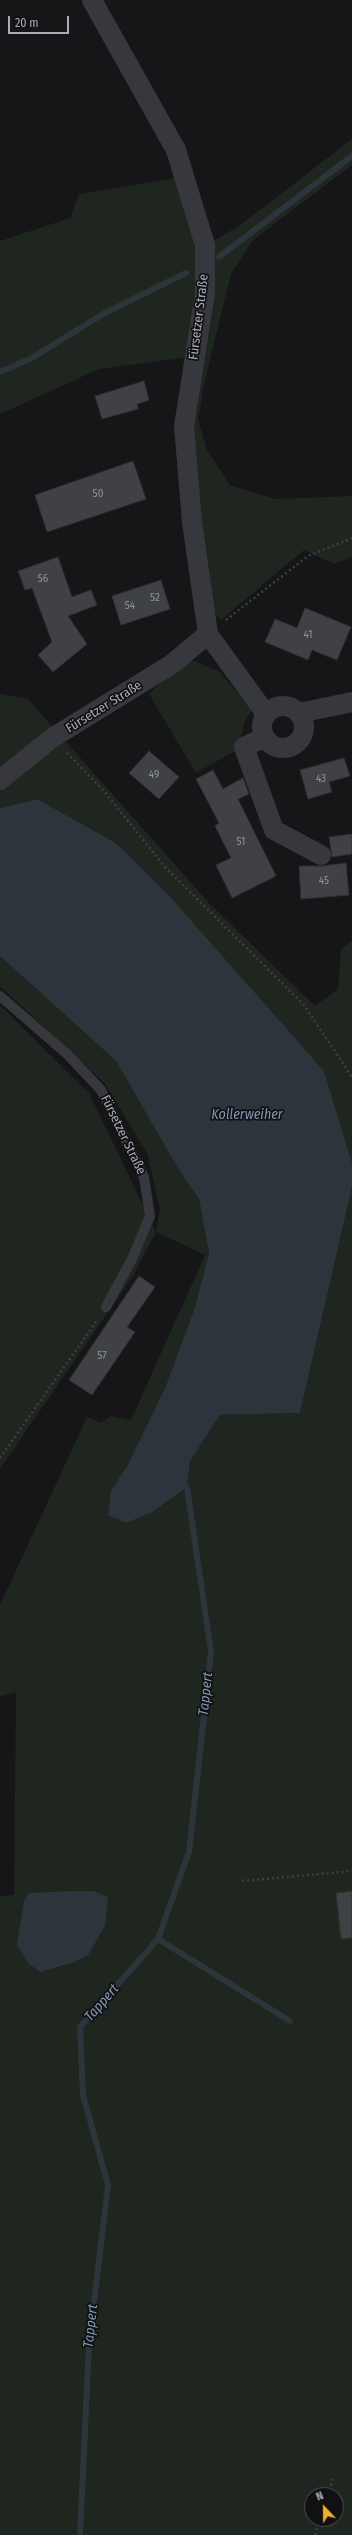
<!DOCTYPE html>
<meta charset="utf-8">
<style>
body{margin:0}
#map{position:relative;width:352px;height:2535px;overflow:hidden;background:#161618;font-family:"Fira Sans Condensed",sans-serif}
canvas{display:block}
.north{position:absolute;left:304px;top:2487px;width:40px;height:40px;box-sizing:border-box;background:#111113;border:1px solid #4d4f55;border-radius:50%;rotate:338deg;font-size:11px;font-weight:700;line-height:16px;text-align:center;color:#a8adb8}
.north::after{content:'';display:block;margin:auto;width:14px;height:18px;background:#f2b134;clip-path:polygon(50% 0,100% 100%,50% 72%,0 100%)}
.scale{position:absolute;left:8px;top:16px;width:61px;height:18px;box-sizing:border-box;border:2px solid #a8adb8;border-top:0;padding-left:5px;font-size:12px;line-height:14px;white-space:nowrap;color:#a8adb8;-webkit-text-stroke:3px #111113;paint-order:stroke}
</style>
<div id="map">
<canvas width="352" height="2535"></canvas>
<div class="north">N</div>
<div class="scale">20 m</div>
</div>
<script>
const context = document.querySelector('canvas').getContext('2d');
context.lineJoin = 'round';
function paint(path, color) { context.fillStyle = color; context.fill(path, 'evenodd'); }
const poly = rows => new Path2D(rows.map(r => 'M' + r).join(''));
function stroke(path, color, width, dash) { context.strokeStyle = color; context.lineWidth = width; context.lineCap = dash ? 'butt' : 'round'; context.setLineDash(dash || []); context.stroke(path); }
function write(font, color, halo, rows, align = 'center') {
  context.font = font + ' "Fira Sans Condensed",sans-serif'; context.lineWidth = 3.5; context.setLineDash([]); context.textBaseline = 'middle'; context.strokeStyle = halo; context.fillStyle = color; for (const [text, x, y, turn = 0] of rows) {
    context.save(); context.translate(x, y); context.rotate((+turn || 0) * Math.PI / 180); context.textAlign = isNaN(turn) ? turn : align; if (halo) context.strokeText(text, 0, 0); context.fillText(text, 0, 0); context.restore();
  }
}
paint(poly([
 [352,139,352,165,253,240,231,274,204,384,198,420,207,450,230,485,275,499,352,496,352,557,334,564,304,550,221,620,208,604,186,450,195,356,99,369,0,414,0,241,70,218,79,194,176,178,206,245,239,226],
 [190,659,220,672,252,710,244,723,239,749,196,773,149,694,180,663],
 [0,694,28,699,209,903,315,1006,338,989,341,949,352,941,352,1163,324,1071,116,843,37,799,0,808],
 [0,956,116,1061,199,1199,209,1253,195,1307,165,1388,128,1464,111,1491,187,1487,190,1461,220,1415,300,1413,352,1187,352,2535,0,2535,0,1896,14,1895,16,1693,0,1696,0,1605,87,1417,101,1423,111,1416,131,1420,205,1255,156,1232,134,1274,0,1469,0,1005,89,1093,156,1232,160,1210,148,1155,105,1084,0,986],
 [67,1891,93,1891,88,1955,57,1968,29,1893],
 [312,2495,336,2495,336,2519,312,2519]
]), '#1e261f');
paint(poly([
 [37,799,116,843,171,898,324,1071,352,1163,352,1187,300,1413,220,1415,190,1461,187,1487,152,1512,126,1523,108,1515,111,1491,128,1464,165,1388,195,1307,209,1253,199,1199,181,1173,116,1061,0,956,0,808],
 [67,1891,93,1891,108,1897,105,1926,88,1955,72,1963,40,1972,29,1964,17,1944,24,1901,29,1893]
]), '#2c353c');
stroke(poly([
 [219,257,352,156],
 [0,372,32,358,103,314,186,273],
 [158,1939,290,2021],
 [80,2535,89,2344,108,2185,83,2095,80,2027,158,1939,189,1852,211,1652,187,1487]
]), '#2c353c', 6);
const building = poly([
 [144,381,149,400,137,404,138,409,102,419,95,396,144,381],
 [133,461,146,499,47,532,35,495,133,461],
 [58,557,72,597,91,590,97,605,68,616,87,644,53,672,38,655,52,642,32,588,25,590,18,571,58,557],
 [161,580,170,609,121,625,112,596,161,580],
 [305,608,351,627,337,660,312,650,308,660,265,642,275,619,297,628,305,608],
 [149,751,179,777,159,799,129,773,149,751],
 [344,758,350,776,329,782,332,792,308,799,300,770,344,758],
 [213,770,223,789,243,778,249,794,238,799,276,876,232,898,216,865,231,858,215,826,219,823,196,779,213,770],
 [352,834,352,854,332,857,329,837,352,834],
 [346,863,349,895,301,899,299,866,322,866,346,863],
 [139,1276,155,1287,127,1327,135,1332,92,1395,69,1380,139,1276],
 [352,1891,352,1938,341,1939,336,1893,352,1891]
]);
paint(building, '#404145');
stroke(building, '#303034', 1);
stroke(poly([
 [226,620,308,556,352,538],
 [67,753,103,790,165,867,304,1005,352,1077],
 [0,1458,98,1319],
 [242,1881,352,1871],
 [328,2495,333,2478],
 [315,2535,320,2519]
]), '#3d3f44', 2.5, [2, 3]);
stroke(poly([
 [0,996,68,1055,101,1090,144,1177,150,1216,132,1259,106,1307]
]), '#37383d', 10);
stroke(poly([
 [208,634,266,714],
 '262 727a21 21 0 1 1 42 0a21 21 0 1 1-42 0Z',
 [299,713,352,702],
 [265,737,244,747,274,830,321,855],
 [0,780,52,738,172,664,208,634,192,522,184,426,205,293,205,245,176,150,92,0]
]), '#37383d', 20);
write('11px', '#8e929b', null, [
 ["50",98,494],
 ["56",43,579],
 ["52",155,598],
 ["54",130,606],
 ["41",308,635],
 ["49",154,775],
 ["43",321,779],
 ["51",241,842],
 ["45",324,881],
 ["57",102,1356]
]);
write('13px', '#a8adb8', '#111113', [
 ["Fürsetzer Straße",199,317,-83],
 ["Fürsetzer Straße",104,707,-32],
 ["Fürsetzer Straße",123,1135,64]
]);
write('italic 14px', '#7f9bb3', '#111113', [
 ["Kollerweiher",247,1115],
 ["Tappert",206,1694,-84],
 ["Tappert",102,2003,-49],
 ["Tappert",91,2326,-84]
]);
</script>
